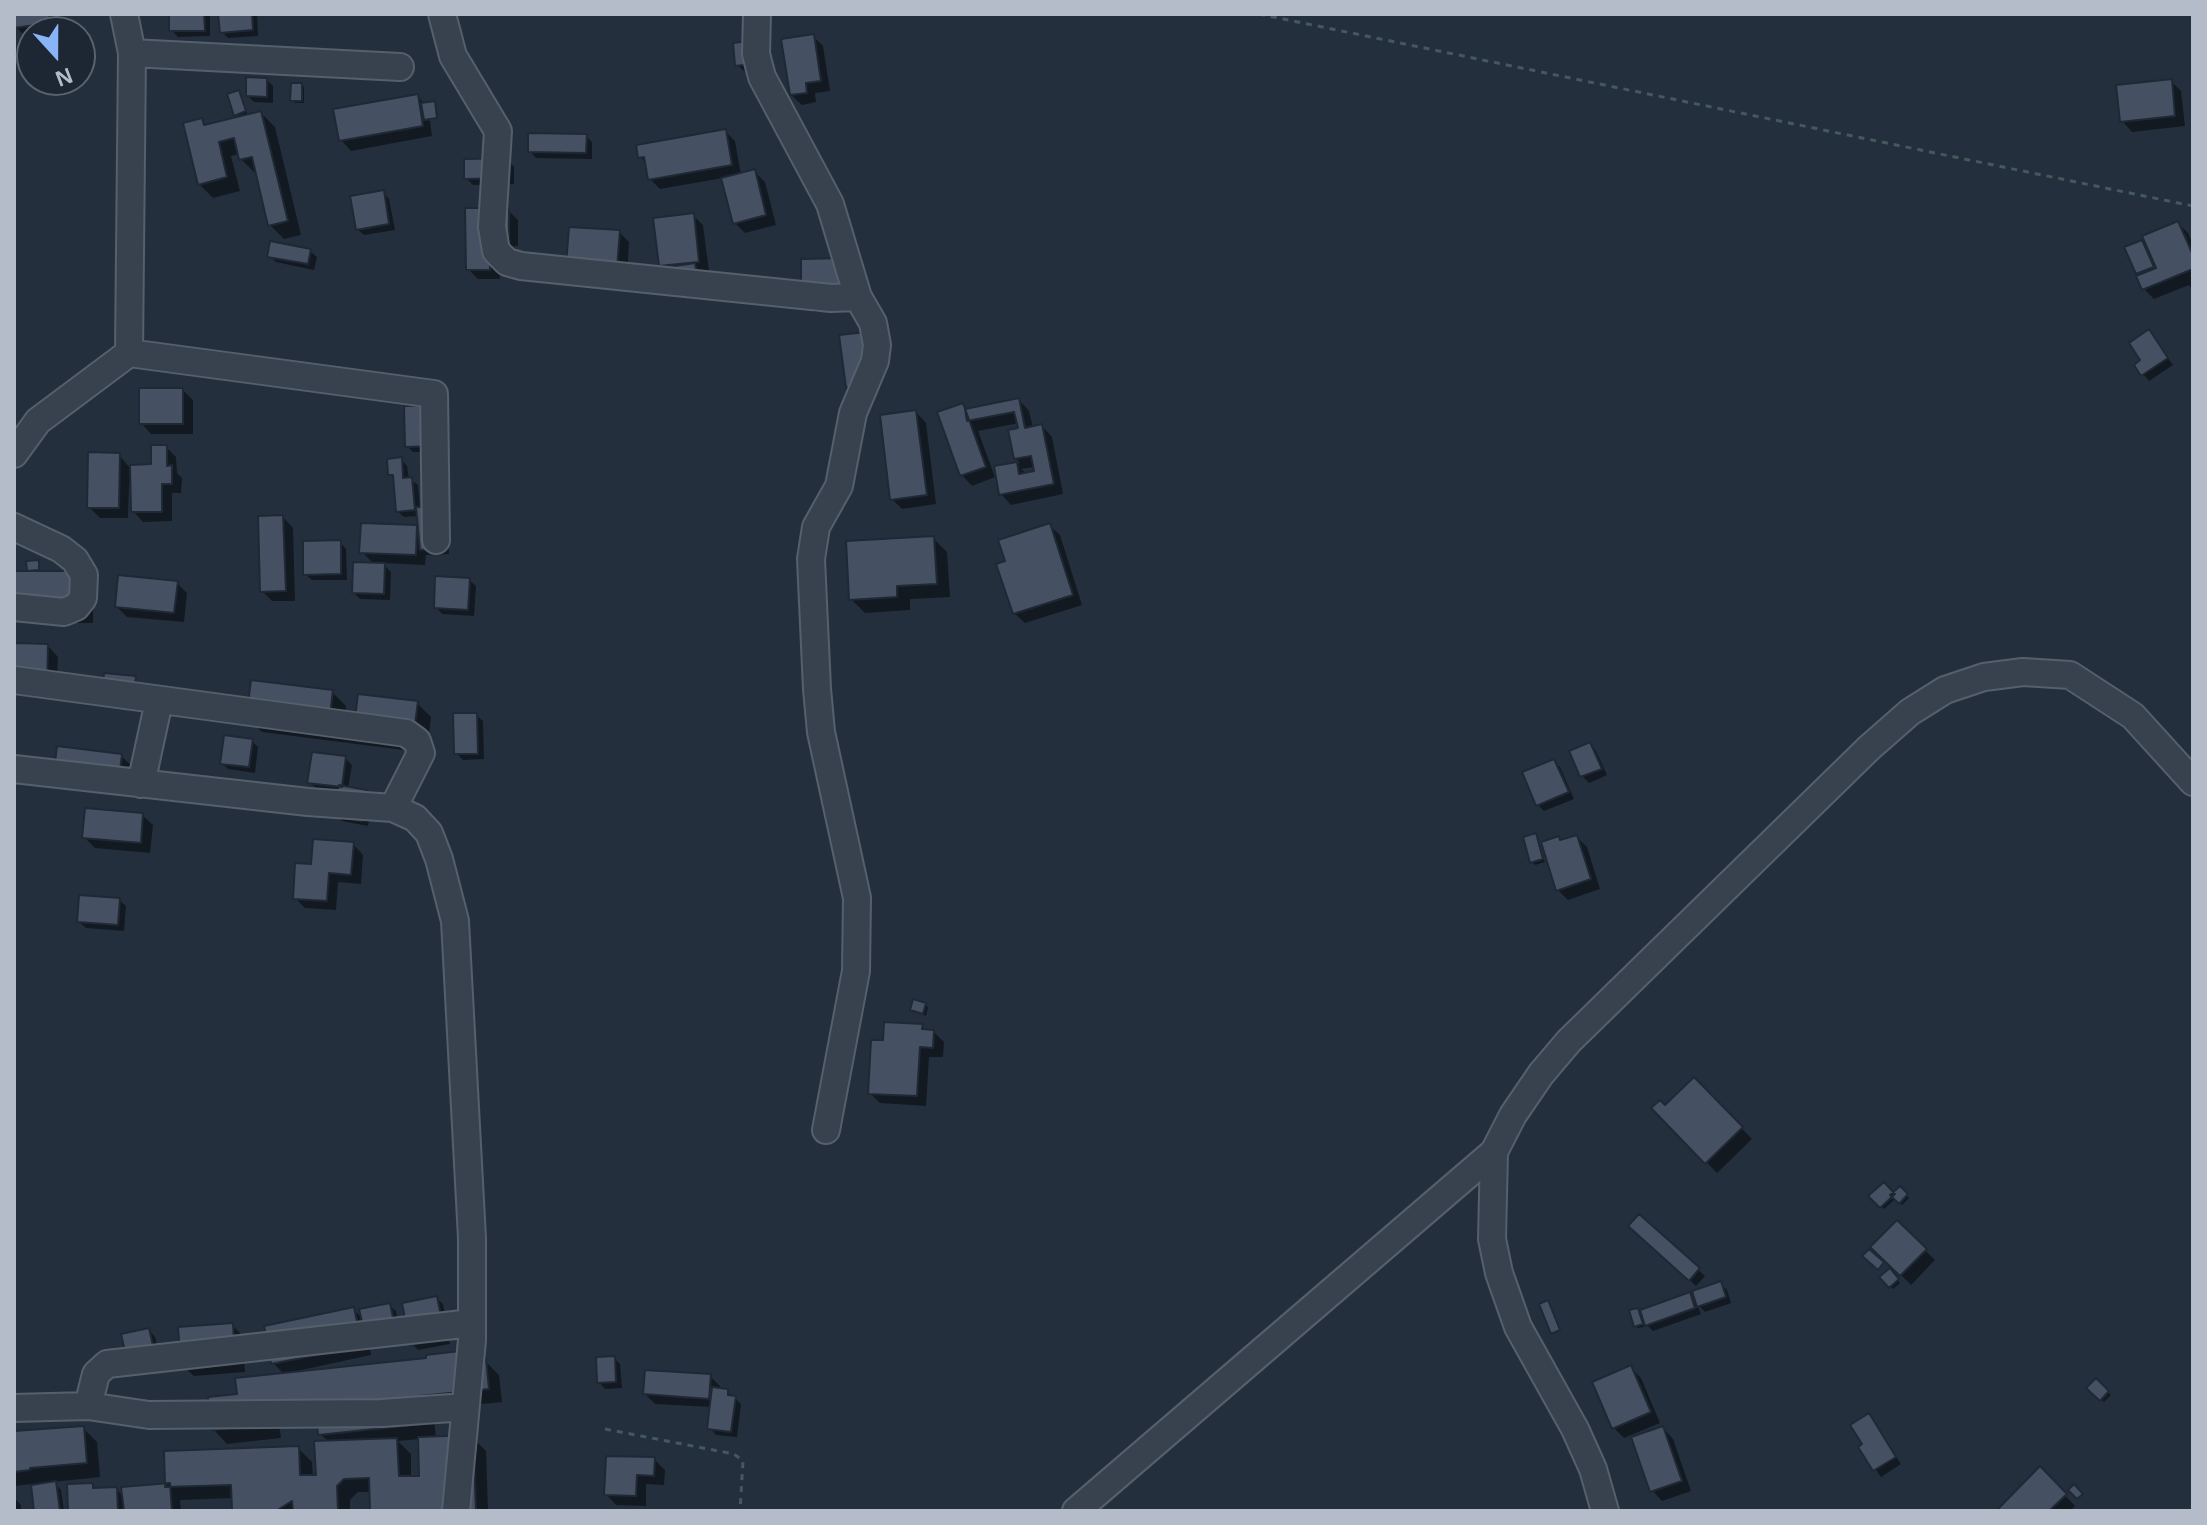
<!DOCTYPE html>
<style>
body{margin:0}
#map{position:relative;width:2207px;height:1525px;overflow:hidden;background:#242f3e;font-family:Helvetica,sans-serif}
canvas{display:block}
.frame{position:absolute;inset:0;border:16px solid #b4bcc9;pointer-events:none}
.north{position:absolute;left:16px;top:16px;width:80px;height:80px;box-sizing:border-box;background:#1d2633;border:2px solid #59626f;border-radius:50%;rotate:159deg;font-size:22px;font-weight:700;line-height:32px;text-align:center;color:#b4bcc9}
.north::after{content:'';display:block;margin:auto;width:28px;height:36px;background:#8ab4f8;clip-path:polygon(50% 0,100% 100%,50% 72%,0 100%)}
</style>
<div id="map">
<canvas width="2207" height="1525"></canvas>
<div class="frame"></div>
<div class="north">N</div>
</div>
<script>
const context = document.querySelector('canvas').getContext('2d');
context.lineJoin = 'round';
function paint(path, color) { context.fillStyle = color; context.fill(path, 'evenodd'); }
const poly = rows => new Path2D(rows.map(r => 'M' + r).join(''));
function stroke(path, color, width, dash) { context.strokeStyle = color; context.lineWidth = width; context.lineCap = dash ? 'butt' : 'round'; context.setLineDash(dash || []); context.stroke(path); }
paint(poly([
 [14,14,54,14,56,29,23,34,16,27],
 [171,14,210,14,210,36,178,37,171,30],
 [220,14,257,14,258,36,228,38,222,32],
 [813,36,823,46,830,91,815,93,816,102,802,105,791,95],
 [735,44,764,69,744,71,737,65],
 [59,80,69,80,69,87,62,87],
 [267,80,273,86,273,103,254,102,248,96],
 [2171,81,2181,91,2185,126,2132,132,2122,121],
 [301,85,304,87,304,103,295,103,292,100],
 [239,92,248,116,261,113,275,127,301,235,284,239,270,225,257,172,255,173,241,159,239,154,231,156,240,191,213,198,199,184,202,121,207,126,239,118,236,114],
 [417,96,425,104,434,103,436,106,438,116,429,117,429,121,438,120,430,121,432,136,351,151,341,140],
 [725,131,735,141,741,175,754,171,765,182,776,225,745,233,735,223,723,178,660,189,650,179,647,164,640,157],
 [586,136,592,142,592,159,536,158,530,151],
 [508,160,514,167,514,184,473,185,466,178],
 [383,192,389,199,395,230,364,235,357,229],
 [508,210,518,220,518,246,499,247,500,279,478,279,468,269],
 [693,215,703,225,709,271,663,268,660,265],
 [2178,223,2188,233,2193,245,2193,291,2189,285,2154,299,2144,289,2137,273,2142,242,2151,250],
 [619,232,629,242,627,278,579,275],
 [310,251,317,257,314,270,276,262,269,256],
 [803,261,854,312,814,312,803,302],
 [2149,332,2173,365,2149,381,2143,374],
 [183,390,193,400,193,434,151,434,141,423],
 [1019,400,1029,411,1033,428,1042,426,1052,437,1063,494,1011,505,1001,494,996,468,1020,463,1016,458,1020,430,1019,423,978,431,995,477,972,486,962,475,962,405,968,411],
 [1035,467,1036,473,1027,474,1021,469],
 [406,408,446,452,413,452,407,446],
 [916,412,926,423,936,504,902,509,892,499],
 [166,447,176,457,177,473,182,478,181,493,172,493,172,521,143,522,133,511,132,485,129,485,128,518,100,518,89,507,119,455,129,467,153,466],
 [401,459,407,466,409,479,418,485,420,509,447,514,449,554,426,555,425,565,382,563,391,572,390,600,360,599,354,593,375,565,362,552,416,527,420,531,419,516,404,517,397,511,395,479,390,474],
 [283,517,293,528,295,601,272,601,262,591],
 [1049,525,1060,535,1082,605,1025,623,1014,613,1008,562],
 [933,538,947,552,950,597,910,599,910,610,865,613,851,599],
 [340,542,346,549,347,580,312,580,305,574],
 [38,562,41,573,93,583,93,623,38,623,27,613,14,573,32,573,28,570],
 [469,580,476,586,474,616,442,614,436,607],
 [177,583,187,593,184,622,127,617,117,607],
 [14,645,48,646,58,657,56,699,34,698,24,689,15,688,14,694],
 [332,692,346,706,345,718,417,703,431,717,427,753,262,732,248,718],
 [476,715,483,721,484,759,463,760,456,753],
 [252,741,258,747,255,773,228,769,222,763],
 [1590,744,1596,751,1607,775,1589,783,1582,776,1572,752],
 [121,756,132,766,128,796,65,788,55,778],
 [345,758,352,765,348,789,366,792,373,799,368,826,342,821,336,815,340,792,316,788,309,782],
 [1554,761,1560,767,1574,799,1544,811,1538,805],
 [142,815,153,825,150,853,95,848,85,838],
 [1535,836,1545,862,1535,865,1532,862],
 [1577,837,1587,847,1600,889,1568,900,1558,890,1558,838,1562,842],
 [353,844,363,855,361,884,338,882,336,910,305,908,295,898,313,866],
 [119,900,126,906,124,931,86,928,79,922],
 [925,1005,928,1007,926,1016,912,1010],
 [922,1026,927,1032,934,1032,944,1042,943,1057,929,1057,926,1106,880,1103,870,1093,885,1042],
 [1694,1080,1752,1139,1717,1173,1654,1108,1665,1108],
 [1900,1188,1909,1198,1902,1205,1896,1198,1884,1209,1871,1196,1893,1194],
 [1639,1216,1705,1276,1696,1286,1637,1232],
 [1897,1223,1935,1260,1911,1285,1873,1247],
 [1890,1271,1900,1283,1893,1289,1882,1278],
 [1720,1284,1727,1290,1731,1303,1705,1312,1697,1304,1701,1314,1653,1331,1642,1320,1644,1327,1638,1328,1635,1326,1638,1310,1640,1312,1690,1294,1698,1303],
 [436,1298,443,1304,450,1344,418,1350,412,1344],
 [389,1305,396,1311,402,1343,375,1349,369,1343,371,1355,297,1371,298,1374,485,1361,499,1375,502,1402,433,1409,436,1439,472,1437,486,1451,488,1511,372,1511,371,1492,358,1492,350,1500,350,1511,234,1511,234,1498,180,1500,181,1511,70,1511,92,1485,98,1490,116,1489,124,1497,167,1488,166,1453,298,1448,312,1462,313,1477,318,1477,329,1442,320,1434,318,1415,279,1420,281,1438,227,1444,214,1430,239,1396,285,1375,273,1363,354,1310,364,1320],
 [420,1439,421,1478,411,1478,411,1454,398,1441],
 [232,1325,242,1335,245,1372,194,1376,183,1366],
 [149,1330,155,1337,163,1369,138,1375,131,1368],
 [614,1358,620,1364,622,1388,605,1389,599,1382],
 [1631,1368,1641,1378,1660,1423,1624,1438,1614,1428],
 [710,1376,720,1386,720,1390,727,1391,741,1404,737,1437,716,1435,710,1428,712,1407,655,1404,645,1394],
 [2096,1380,2111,1395,2104,1402,2089,1388],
 [1868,1416,1901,1464,1881,1477,1860,1447,1865,1444],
 [83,1428,97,1442,100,1477,53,1482,61,1490,64,1511,36,1511,33,1484,15,1486,16,1500,21,1505,21,1511,14,1511,14,1433],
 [1663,1428,1673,1439,1691,1491,1662,1501,1652,1490],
 [654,1459,665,1470,664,1485,646,1484,646,1506,616,1505,606,1494],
 [2040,1469,2075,1506,2070,1511,1999,1511]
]), '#0007');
const building = poly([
 [14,14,49,14,50,23,14,28,14,14],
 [169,14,204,14,205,31,169,31,169,14],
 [218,14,252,14,253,30,220,33,218,14],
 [814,34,821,81,806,83,807,93,790,95,781,39,814,34],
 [757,40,759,63,735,66,733,43,757,40],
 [246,77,267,78,267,97,246,96,246,77],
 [2172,79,2175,116,2120,122,2116,85,2172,79],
 [291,83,302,83,302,101,290,101,291,83],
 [239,90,246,111,234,116,227,94,239,90],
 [418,94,423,126,339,141,333,109,418,94],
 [435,101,437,118,424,120,421,103,435,101],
 [261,111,288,221,268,226,252,157,239,160,234,138,219,142,227,177,198,185,183,123,202,118,204,125,261,111],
 [726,129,732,165,648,180,644,157,638,158,636,145,726,129],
 [528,133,587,134,586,153,528,152,528,133],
 [509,158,509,178,464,179,464,159,509,158],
 [755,169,766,215,733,224,721,178,755,169],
 [384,190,389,224,356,230,350,196,384,190],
 [465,208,509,208,509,237,490,237,490,270,466,270,465,208],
 [694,213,699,262,659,266,653,218,694,213],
 [2178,221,2193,255,2193,269,2142,290,2136,276,2156,268,2142,236,2178,221],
 [569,227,620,230,617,268,566,265,569,227],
 [2142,240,2154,267,2136,274,2124,247,2142,240],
 [270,241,311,249,308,264,267,257,270,241],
 [844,258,844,303,801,303,801,259,844,258],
 [695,263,697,275,661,268,695,263],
 [2149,329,2168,358,2141,376,2134,365,2140,360,2129,343,2149,329],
 [866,332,868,385,846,388,839,335,866,332],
 [139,388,183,388,183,424,139,424,139,388],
 [1019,398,1025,428,1042,424,1054,484,999,495,994,466,1017,462,1019,474,1034,471,1031,456,1014,459,1008,430,1018,428,1014,412,967,421,965,409,1019,398],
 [963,403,986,467,960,476,937,412,963,403],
 [439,405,440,446,405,447,404,406,439,405],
 [916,410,927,495,890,500,880,415,916,410],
 [151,445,167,445,167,466,172,465,172,484,162,484,162,512,131,512,130,465,151,464,151,445],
 [88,452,120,453,119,508,87,508,88,452],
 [402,457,403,478,412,477,415,510,396,512,393,475,388,475,387,459,402,457],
 [441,506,443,549,420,550,416,507,441,506],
 [283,515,286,591,260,592,258,516,283,515],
 [361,523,417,525,416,555,359,553,361,523],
 [1050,523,1073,595,1013,614,996,564,1005,561,998,540,1050,523],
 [934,536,937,584,897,586,897,597,849,600,846,541,934,536],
 [341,540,341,574,303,575,303,541,341,540],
 [39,560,39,570,27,571,26,561,39,560],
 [353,562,385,563,384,594,352,593,353,562],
 [14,571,84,571,84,614,14,601,14,571],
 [118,575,178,581,174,613,115,607,118,575],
 [435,576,470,578,468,610,434,608,435,576],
 [14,643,48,644,47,690,14,679,14,643],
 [104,673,136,676,133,703,101,700,104,673],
 [251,680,333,690,330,715,355,718,358,694,418,701,413,740,246,719,251,680],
 [453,713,477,713,478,754,454,754,453,713],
 [224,735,253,739,249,767,220,764,224,735],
 [1590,742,1602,769,1580,777,1569,751,1590,742],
 [57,746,122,754,118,787,53,779,57,746],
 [312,752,346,756,342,787,307,783,312,752],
 [1554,759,1569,792,1536,806,1522,772,1554,759],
 [339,785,367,790,362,821,333,816,339,785],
 [85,808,143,813,141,843,82,838,85,808],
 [1536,833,1543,859,1530,863,1523,837,1536,833],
 [1577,835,1591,879,1556,891,1541,842,1559,836,1560,840,1577,835],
 [313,839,354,842,351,875,329,873,327,901,293,899,295,863,311,864,313,839],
 [79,895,120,898,118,925,77,922,79,895],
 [913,999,926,1003,923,1014,910,1010,913,999],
 [884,1022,923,1024,922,1029,934,1030,933,1048,920,1047,917,1096,868,1094,871,1040,883,1040,884,1022],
 [1694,1077,1743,1127,1705,1164,1651,1108,1660,1100,1665,1105,1694,1077],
 [1884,1182,1895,1194,1880,1208,1868,1196,1884,1182],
 [1900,1186,1908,1194,1899,1204,1890,1195,1900,1186],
 [1639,1214,1700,1268,1689,1281,1628,1226,1639,1214],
 [1897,1220,1927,1249,1900,1276,1870,1247,1897,1220],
 [1869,1249,1884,1262,1878,1270,1862,1256,1869,1249],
 [1890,1268,1899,1279,1889,1288,1879,1277,1890,1268],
 [1721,1281,1726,1297,1697,1307,1692,1291,1721,1281],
 [1690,1292,1695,1308,1645,1326,1640,1310,1690,1292],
 [437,1296,445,1338,410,1345,402,1303,437,1296],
 [1548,1300,1560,1330,1551,1334,1539,1304,1548,1300],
 [390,1303,397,1337,367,1344,359,1309,390,1303],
 [354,1307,362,1346,271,1364,264,1326,354,1307],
 [1638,1308,1643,1324,1634,1327,1629,1310,1638,1308],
 [233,1323,235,1362,181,1367,178,1327,233,1323],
 [149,1328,157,1363,129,1369,121,1334,149,1328],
 [460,1351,462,1362,486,1359,489,1389,420,1396,423,1424,318,1435,315,1401,268,1424,212,1430,208,1397,237,1394,235,1378,426,1358,426,1355,460,1351],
 [615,1356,616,1382,597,1383,596,1357,615,1356],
 [1631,1365,1651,1412,1612,1429,1592,1382,1631,1365],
 [645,1370,711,1374,709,1399,643,1394,645,1370],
 [2096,1378,2109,1391,2100,1401,2086,1388,2096,1378],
 [712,1387,728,1389,728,1395,736,1396,731,1432,707,1429,712,1387],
 [1869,1413,1896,1457,1873,1471,1858,1447,1862,1444,1850,1425,1869,1413],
 [84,1426,87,1463,30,1468,30,1470,14,1472,14,1431,84,1426],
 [1663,1426,1682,1481,1650,1492,1631,1437,1663,1426],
 [473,1435,476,1511,370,1511,369,1478,344,1479,337,1486,338,1511,293,1511,292,1501,276,1511,232,1511,231,1485,165,1487,164,1451,299,1446,300,1475,316,1475,314,1441,397,1438,399,1476,419,1476,418,1437,473,1435],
 [606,1456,655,1457,654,1476,637,1475,636,1496,604,1495,606,1456],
 [2040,1466,2067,1494,2049,1511,1996,1511,2040,1466],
 [56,1481,60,1511,34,1511,31,1485,56,1481],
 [93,1483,93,1488,117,1487,118,1511,68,1511,67,1484,93,1483],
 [170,1483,172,1511,124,1511,121,1487,170,1483],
 [2074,1484,2083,1494,2077,1499,2068,1490,2074,1484]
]);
paint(building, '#455162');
stroke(building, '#1f2835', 2);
const minor = poly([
 [124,14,132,53,129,353,434,394,436,540],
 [442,14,453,56,498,131,492,227,496,251,507,262,521,266,831,298,858,297,873,323,877,345,875,361,853,413,839,486,816,527,811,559,817,689,821,732,857,898,856,971,826,1130],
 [757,14,756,54,762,77,830,204,858,297],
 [132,53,400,67],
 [14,454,38,421,129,353],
 [14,527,61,549,75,560,84,575,83,598,76,607,64,612,14,607],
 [14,680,406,733,417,741,421,753,393,808],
 [14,769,308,802,393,808,415,818,429,833,439,859,455,921,472,1238,472,1340,456,1511],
 [141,784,159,701],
 [1494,1152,1492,1239,1499,1273,1518,1327,1575,1429,1593,1469,1605,1511],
 [88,1406,96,1374,107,1364,472,1323],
 [14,1408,88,1406,149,1415,382,1413,465,1407],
 [1076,1511,1494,1152,1513,1115,1541,1074,1569,1041,1869,748,1910,712,1945,690,1984,677,2023,672,2070,675,2133,716,2193,782]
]);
stroke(minor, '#565f6c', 30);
stroke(poly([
 [1259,14,2193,206],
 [605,1429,734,1454,743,1461,740,1511]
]), '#44595c', 3, [6, 6]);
stroke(minor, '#38414e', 26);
</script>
